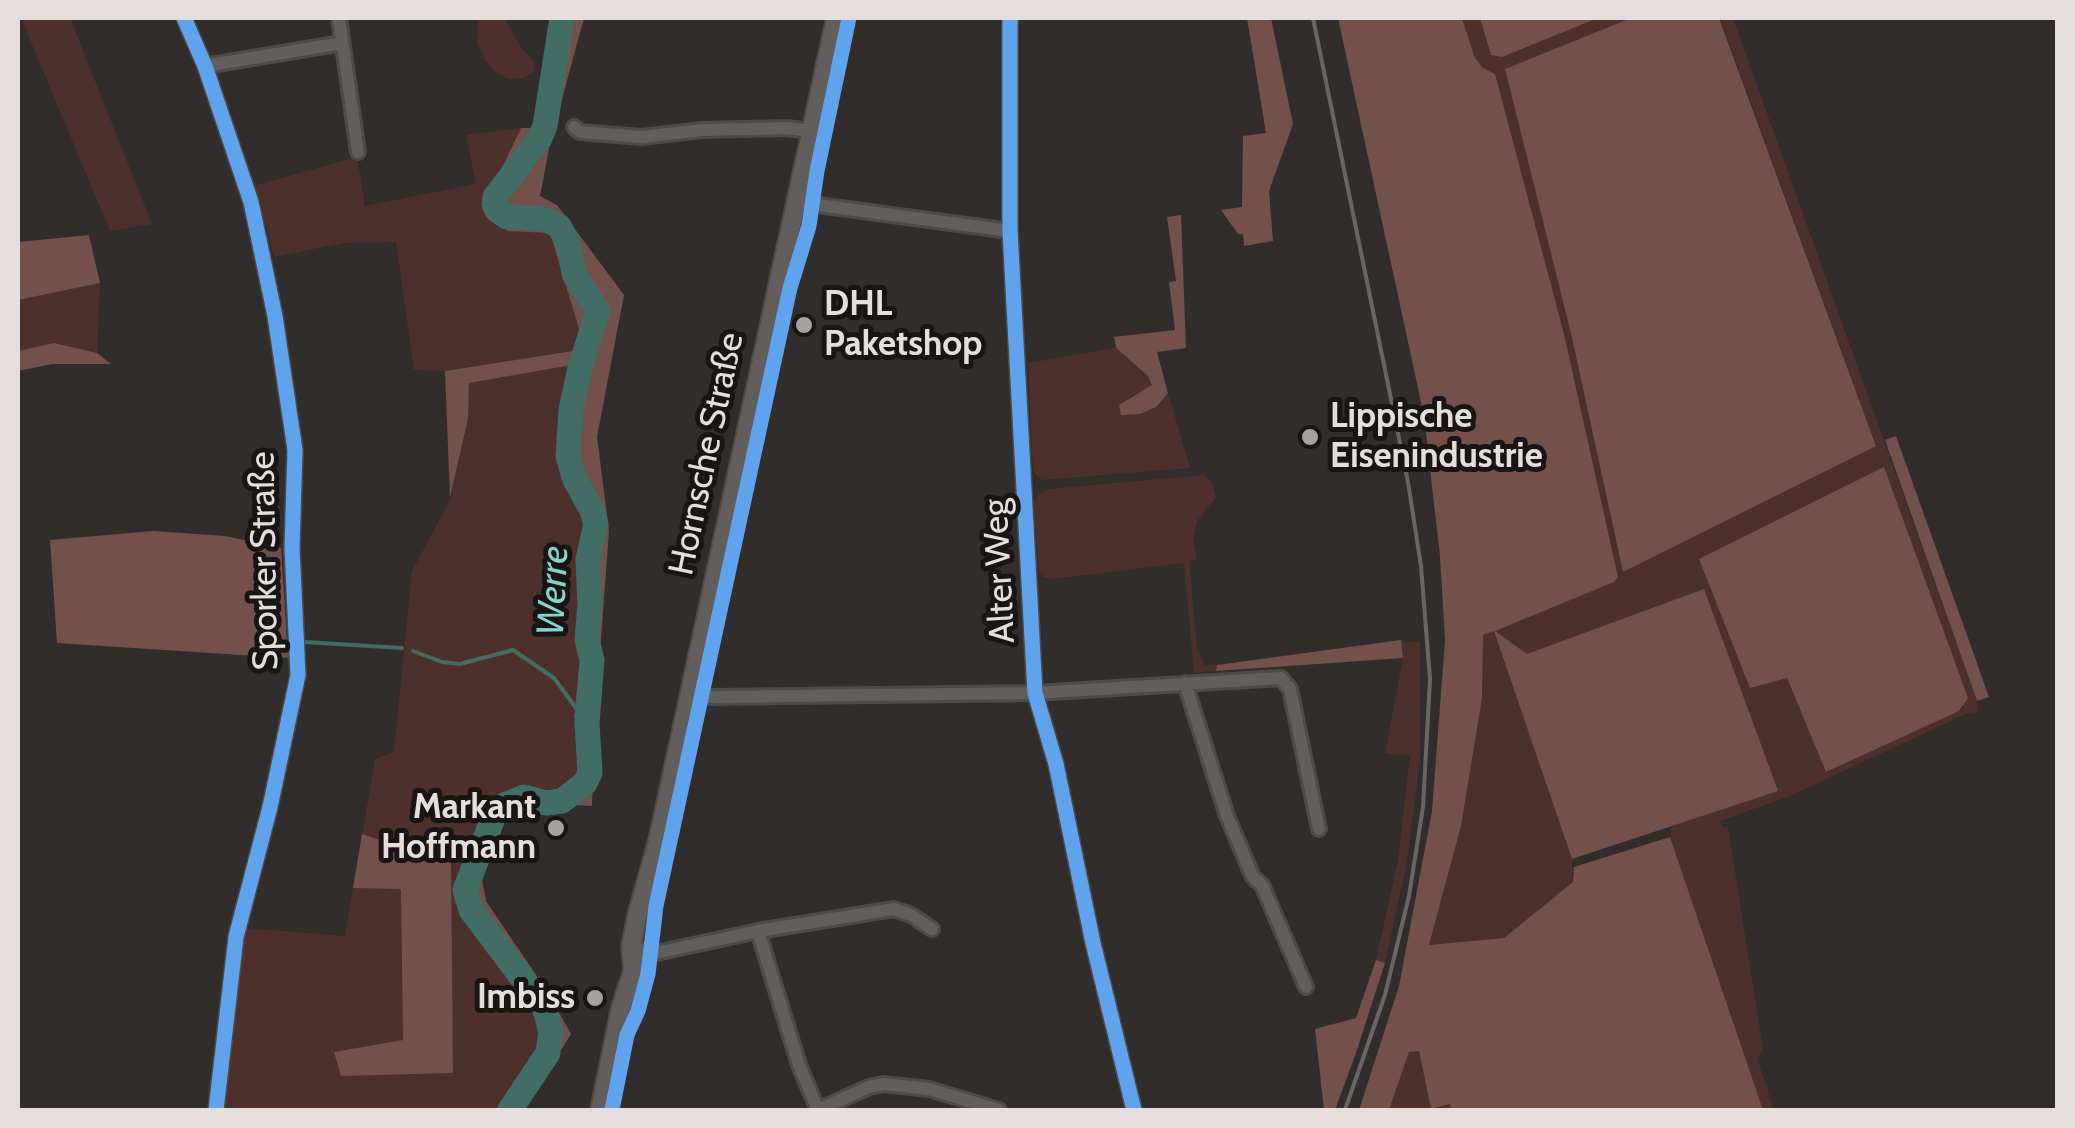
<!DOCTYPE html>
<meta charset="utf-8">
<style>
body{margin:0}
#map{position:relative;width:2075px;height:1128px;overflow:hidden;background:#312d2d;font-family:Cabin,sans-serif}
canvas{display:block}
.frame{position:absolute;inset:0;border:20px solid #e4dfde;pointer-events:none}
</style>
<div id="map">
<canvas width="2075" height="1128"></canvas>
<div class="frame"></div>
</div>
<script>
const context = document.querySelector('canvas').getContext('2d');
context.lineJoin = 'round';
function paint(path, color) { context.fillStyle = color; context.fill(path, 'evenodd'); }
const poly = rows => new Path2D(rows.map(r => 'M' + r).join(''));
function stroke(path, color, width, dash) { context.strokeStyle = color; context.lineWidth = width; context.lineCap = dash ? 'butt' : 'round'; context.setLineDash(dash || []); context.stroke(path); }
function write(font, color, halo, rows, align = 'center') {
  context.font = font + ' Cabin,sans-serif'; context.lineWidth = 10; context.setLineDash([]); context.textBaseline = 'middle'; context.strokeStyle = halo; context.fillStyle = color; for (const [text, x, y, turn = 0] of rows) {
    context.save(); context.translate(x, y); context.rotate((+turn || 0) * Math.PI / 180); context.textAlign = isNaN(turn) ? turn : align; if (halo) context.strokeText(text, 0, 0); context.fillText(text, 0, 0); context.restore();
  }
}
paint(poly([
 [21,18,70,18,152,224,110,231],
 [478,18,504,18,521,47,535,62,533,72,523,78,508,79,496,72,485,60,477,42],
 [1462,18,1480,18,1491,55,1502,56,1598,18,1631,18,1505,69,1572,338,1623,572,1876,445,1720,18,1733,18,1977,701,1977,714,1968,713,1790,796,1720,821,1724,828,1728,827,1763,1049,1757,1058,1774,1110,1763,1110,1670,837,1672,826,1778,790,1583,634,1527,654,1495,632,1572,859,1573,882,1504,938,1429,945,1461,826,1482,698,1482,635,1614,582,1618,577,1483,68,1475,58],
 [1716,552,1964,707,1827,772,1786,677,1699,559],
 [521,128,486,200,550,233,585,349,445,371,414,370,396,242,343,243,274,257,256,185,357,157,365,206,476,184,466,135],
 [100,283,97,353,54,343,18,351,18,300],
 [1116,348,1149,376,1153,385,1129,397,1156,407,1168,393,1190,468,1042,480,1033,471,1028,363],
 [583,362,575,457,594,527,574,717,595,724,593,773,554,792,523,789,469,858,502,953,529,990,541,1019,542,1030,531,1070,507,1110,226,1110,224,1095,245,928,345,936,375,759,394,752,412,571,451,498,468,419,469,383],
 [1204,475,1212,483,1216,497,1197,521,1193,540,1197,559,1189,561,1197,647,1204,665,1217,665,1216,671,1194,673,1184,563,1053,579,1044,577,1039,573,1034,502,1039,494,1049,489],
 [1401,640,1404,643,1420,641,1420,762,1406,867,1385,963,1376,960,1398,861,1410,755,1385,754,1403,658],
 [1409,1051,1419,1051,1431,1109,1450,1104,1451,1110,1389,1110]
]), '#4d302b');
paint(poly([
 [552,18,584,18,558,114,535,110],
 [1247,18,1271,18,1293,124,1269,191,1273,241,1244,246,1243,234,1238,234,1221,210,1242,207,1243,136,1266,133],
 [1338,18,1462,18,1475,58,1483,68,1495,74,1564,334,1618,577,1614,582,1495,631,1527,654,1704,589,1778,791,1572,859,1494,631,1483,635,1482,698,1461,826,1429,945,1504,938,1573,882,1574,867,1670,837,1763,1110,1451,1110,1450,1104,1431,1109,1419,1051,1409,1052,1389,1110,1359,1110,1399,986,1432,811,1445,641,1440,556,1424,416],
 [1480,18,1598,18,1502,57,1491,55],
 [1631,18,1719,18,1876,446,1623,572,1572,338,1505,69],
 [521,128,553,128,540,196,557,205,624,295,597,437,609,531,595,721,574,718,594,527,575,458,572,409,583,363,469,383,468,419,450,498,445,371,585,349,550,233,507,231,486,200],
 [1181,215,1186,348,1157,352,1168,393,1156,407,1140,414,1121,415,1119,405,1152,385,1148,376,1116,348,1114,337,1175,330,1169,282,1176,281,1167,217],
 [89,235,100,283,18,300,18,242],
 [54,343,97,353,111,364,52,364,18,371,18,351],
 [1896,436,1989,697,1977,701,1885,440],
 [1884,467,1968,698,1959,711,1826,772,1787,678,1750,688,1699,559],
 [153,531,225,536,281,548,288,658,57,643,50,540],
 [1401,640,1403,658,1216,671,1217,665],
 [593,773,592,806,552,804,514,810,488,839,482,879,486,901,547,991,571,1034,524,1110,507,1110,531,1070,542,1030,541,1019,529,990,502,953,469,895,469,858,494,804,506,791,523,789,554,792],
 [362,834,451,863,453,1073,341,1076,334,1052,403,1040,401,889,353,888],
 [1376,960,1385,963,1356,1053,1335,1110,1324,1110,1315,1029,1356,1018]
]), '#73504a');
stroke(poly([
 [304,642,402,648],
 [413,651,442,662,460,664,513,650,554,678,587,723]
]), '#416d65', 4);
stroke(poly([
 [510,1110,548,1053,551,1031,544,1007,471,910,465,890,497,808,524,797,546,803,562,801,585,783,590,773,587,723,592,660,587,640,590,605,588,559,596,524,592,510,575,480,568,456,571,410,580,368,598,311,574,274,569,245,559,226,542,218,507,217,497,210,494,204,495,197,540,138,545,126,562,18]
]), '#416d65', 25);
const minor = poly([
 [184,18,205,66,251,202,275,316,295,450,292,548,298,675,270,807,236,937,216,1110],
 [339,18,358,152],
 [1010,18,1010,231,1035,693,1056,764,1093,943,1134,1110],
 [205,66,342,43],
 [574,127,580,132,642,137,702,130,787,128,811,131],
 [796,202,1010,231],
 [1185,683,1227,816,1253,877,1262,885,1306,987],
 [689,693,710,697,1035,693,1281,678,1290,689,1319,829],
 [758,931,894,909,911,915,932,929],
 [631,947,656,953,758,931,799,1065,818,1110],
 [818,1110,869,1087,884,1084,929,1089,999,1110]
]);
const secondary = poly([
 [633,966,631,947,637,916,658,841,836,18],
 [600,1110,621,1008,638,956]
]);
stroke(minor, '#4d4a4a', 18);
stroke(secondary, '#4d4a4a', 22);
stroke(minor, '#615e5d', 12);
stroke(secondary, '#615e5d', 18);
stroke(poly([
 [1313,18,1408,482,1421,566,1430,679,1423,807,1409,896,1385,995,1345,1110]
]), '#686565', 4);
stroke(poly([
 [184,18,205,66,251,202,275,316,295,450,292,548,298,675,270,807,236,937,216,1110],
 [1010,18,1010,231,1035,693,1056,764,1093,943,1134,1110],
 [612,1110,627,1035,638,1011,648,974,656,906,790,288,809,226,817,171,849,18]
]), '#60a3ed', 15);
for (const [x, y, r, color] of [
 [804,325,10,"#a5a1a0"],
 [1310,437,10,"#a5a1a0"],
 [556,828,10,"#a5a1a0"],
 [595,998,10,"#a5a1a0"]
]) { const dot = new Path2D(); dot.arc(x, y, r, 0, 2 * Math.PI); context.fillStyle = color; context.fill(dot); stroke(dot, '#191515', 4); }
write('bold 35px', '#e4dfde', '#191515', [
 ["DHL",824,305],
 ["Paketshop",824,345],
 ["Lippische",1330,417],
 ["Eisenindustrie",1330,457],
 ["Markant",536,808,"right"],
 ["Hoffmann",536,848,"right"],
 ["Imbiss",575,998,"right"]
], 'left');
write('35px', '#e4dfde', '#191515', [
 ["Hornsche Straße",707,454,-78],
 ["Sporker Straße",265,561,-91],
 ["Alter Weg",1000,571,-93]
]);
write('italic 38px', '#82d5c8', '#191515', [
 ["Werre",554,591,-87]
]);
</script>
